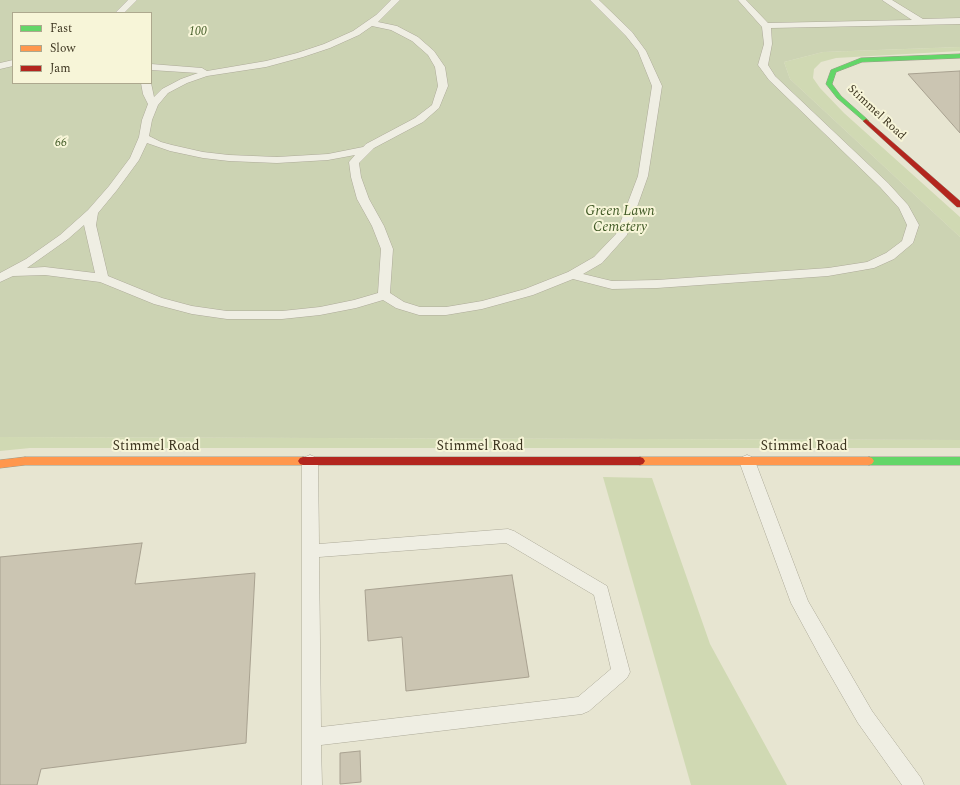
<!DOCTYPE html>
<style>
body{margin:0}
#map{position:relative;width:960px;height:785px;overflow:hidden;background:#e7e5d1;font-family:Spectral,serif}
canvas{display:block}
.legend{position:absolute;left:12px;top:12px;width:140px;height:72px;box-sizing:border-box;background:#f7f5d8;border:1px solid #ada88e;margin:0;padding:5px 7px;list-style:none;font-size:12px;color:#3d3520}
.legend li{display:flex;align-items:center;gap:8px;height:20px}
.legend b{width:20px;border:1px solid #ada88e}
</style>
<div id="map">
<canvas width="960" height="785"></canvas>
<ul class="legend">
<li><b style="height:5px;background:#63d668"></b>Fast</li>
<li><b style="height:5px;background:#ff974d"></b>Slow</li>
<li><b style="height:5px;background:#b3261e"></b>Jam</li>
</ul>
</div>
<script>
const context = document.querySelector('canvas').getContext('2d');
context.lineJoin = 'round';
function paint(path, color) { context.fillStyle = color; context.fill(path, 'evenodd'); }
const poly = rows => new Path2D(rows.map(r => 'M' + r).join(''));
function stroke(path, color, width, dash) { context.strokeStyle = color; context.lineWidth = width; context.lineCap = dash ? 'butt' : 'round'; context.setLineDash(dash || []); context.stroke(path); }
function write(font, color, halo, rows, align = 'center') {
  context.font = font + ' Spectral,serif'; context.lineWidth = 4; context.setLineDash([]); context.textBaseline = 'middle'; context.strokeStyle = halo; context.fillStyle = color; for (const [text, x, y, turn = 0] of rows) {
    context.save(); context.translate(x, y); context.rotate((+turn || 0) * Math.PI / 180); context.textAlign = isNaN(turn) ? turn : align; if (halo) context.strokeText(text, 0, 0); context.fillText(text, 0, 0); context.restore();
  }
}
paint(poly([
 [960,47,960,51,836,58,821,62,814,69,813,78,820,88,844,113,960,217,960,237,790,79,784,62,823,52],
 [0,437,960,440,960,448,30,448,0,451],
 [603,477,652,478,710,644,787,785,691,785]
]), '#d0d9b3');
paint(poly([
 [0,0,960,0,960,47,823,52,784,62,790,79,960,237,960,440,0,437],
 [13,13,151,13,151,83,13,83]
]), '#ccd3b3');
const building = poly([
 [960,71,960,133,908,74,960,71],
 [142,543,135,584,255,573,246,743,41,769,37,785,0,785,0,557,142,543],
 [512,575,529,677,406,691,402,637,368,641,365,590,512,575],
 [360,751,361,782,340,784,340,753,360,751]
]);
paint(building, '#cbc5b2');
stroke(building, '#a8a190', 1);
const lane = poly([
 [128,0,137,0,124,13,115,13,128,0],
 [391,0,400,0,378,22,397,26,418,37,434,51,445,67,448,86,439,108,423,122,374,148,359,163,361,177,369,199,384,226,393,249,390,293,404,302,420,307,446,307,482,301,525,289,568,272,594,257,616,234,638,176,652,86,638,51,626,36,590,0,599,0,632,32,646,51,662,86,648,176,627,235,602,263,583,274,612,281,657,280,828,268,867,262,886,253,902,241,907,225,899,208,880,187,769,80,758,65,764,44,762,27,738,0,746,0,768,23,912,20,882,0,892,0,923,19,960,18,960,24,771,28,772,44,768,65,775,76,888,183,908,205,919,225,913,243,894,259,874,268,828,276,657,288,612,289,573,279,533,295,482,309,446,315,419,315,396,308,383,300,356,308,320,315,282,319,227,319,192,314,154,304,100,282,45,275,13,276,0,282,0,273,26,259,60,235,88,210,109,186,130,158,139,137,142,120,148,104,143,94,141,83,151,83,154,97,162,89,181,79,198,73,151,70,151,64,202,68,207,71,266,61,297,53,324,44,353,31,376,15,391,0],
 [372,26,391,30,412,41,428,55,435,67,438,86,432,105,415,118,366,144,363,147,328,154,277,157,229,155,203,152,172,145,161,142,149,136,152,120,158,105,168,93,187,83,207,76,266,67,303,57,330,48,359,35,372,26],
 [147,143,170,151,203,158,229,161,277,163,328,160,355,155,349,162,351,177,357,199,372,226,381,249,378,293,354,300,320,307,282,311,227,311,192,306,162,298,108,276,96,225,98,213,117,190,139,160,147,143],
 [84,225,95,273,45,267,27,268,68,239,84,225],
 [13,60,13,66,0,69,0,63,13,60],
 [310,455,315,457,318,461,319,544,508,529,514,531,607,586,630,672,627,678,589,711,582,714,321,745,322,785,302,785,302,461,305,457,310,455],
 [506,543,594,595,611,669,578,697,321,727,319,557,506,543],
 [747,455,752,457,755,461,808,601,872,711,921,778,924,785,902,785,858,723,824,664,791,603,739,461,742,457,747,455]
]);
const fast = poly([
 [960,54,960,58,862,62,836,72,832,84,841,96,868,120,869,121,866,123,837,98,826,84,831,70,861,58,960,54],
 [869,457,960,457,960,465,869,465,866,464,864,461,866,458,869,457]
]);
const slow = poly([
 [25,457,303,457,306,458,308,461,306,464,303,465,25,465,0,468,0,460,25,457],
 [640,457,869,457,872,458,874,461,872,464,869,465,640,465,637,464,635,461,637,458,640,457]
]);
const jam = poly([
 [866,119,960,201,960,207,957,207,864,122,863,121,866,119],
 [303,457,640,457,643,458,645,461,643,464,640,465,303,465,300,464,298,461,300,458,303,457]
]);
stroke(lane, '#adaa99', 1);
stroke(fast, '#9c998a', 1);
stroke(slow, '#9c998a', 1);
stroke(jam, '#9c998a', 1);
paint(lane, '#efeee3');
paint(fast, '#63d668');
paint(slow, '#ff974d');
paint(jam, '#b3261e');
write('italic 12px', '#415a26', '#f7f5d8', [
 ["100",198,33],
 ["66",61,144]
]);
write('12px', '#3d3520', '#f7f5d8', [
 ["Stimmel Road",876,113,43]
]);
write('italic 14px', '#415a26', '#f7f5d8', [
 ["Green Lawn",620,212],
 ["Cemetery",620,228]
]);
write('14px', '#3d3520', '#f7f5d8', [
 ["Stimmel Road",156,447],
 ["Stimmel Road",480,447],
 ["Stimmel Road",804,447]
]);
</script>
